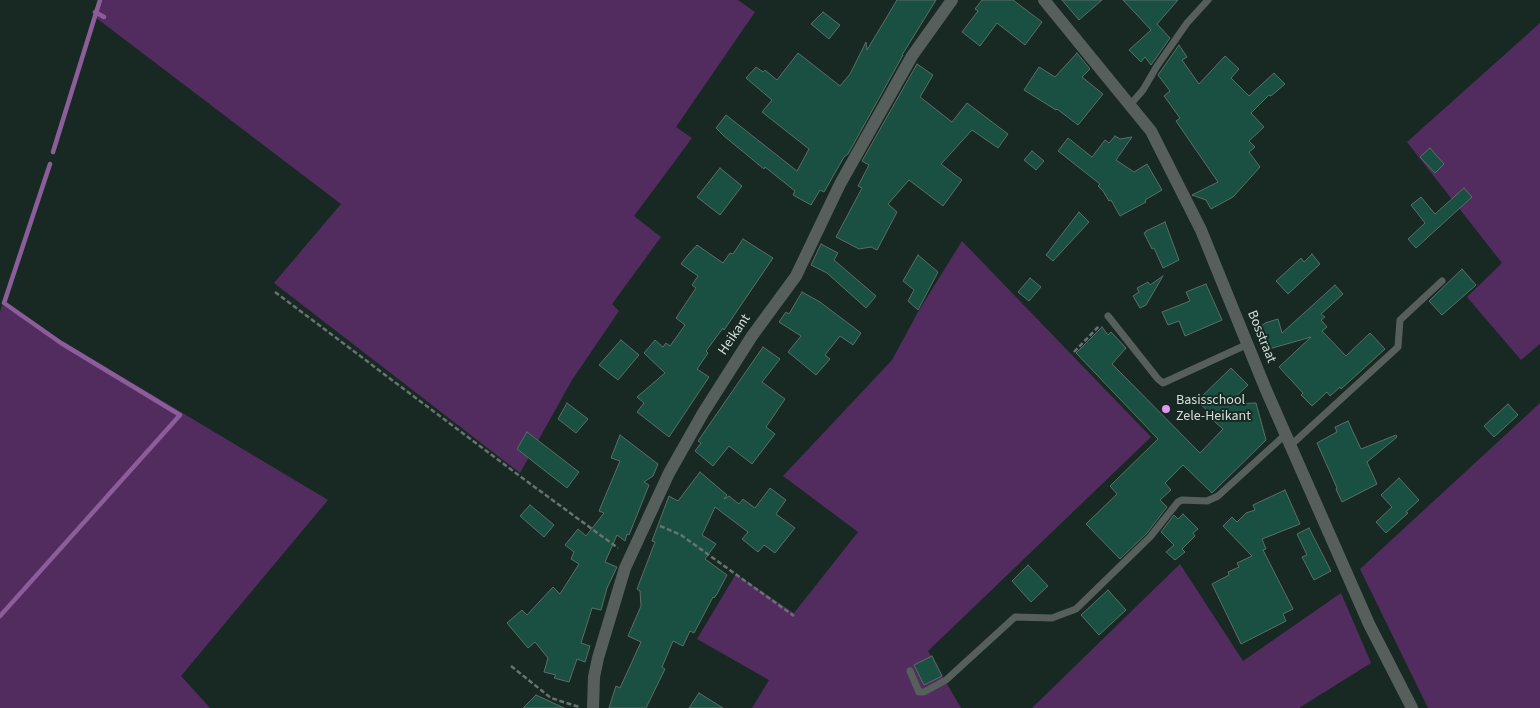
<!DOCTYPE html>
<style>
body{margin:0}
canvas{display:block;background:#182823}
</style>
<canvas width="1540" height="708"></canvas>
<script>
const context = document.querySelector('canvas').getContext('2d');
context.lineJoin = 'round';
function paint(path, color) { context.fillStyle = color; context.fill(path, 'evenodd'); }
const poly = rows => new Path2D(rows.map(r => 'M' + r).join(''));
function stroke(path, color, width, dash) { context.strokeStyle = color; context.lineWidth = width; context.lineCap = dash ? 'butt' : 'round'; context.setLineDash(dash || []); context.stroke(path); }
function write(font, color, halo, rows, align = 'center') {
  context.font = font + ' "Source Sans 3",sans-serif'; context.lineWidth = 4; context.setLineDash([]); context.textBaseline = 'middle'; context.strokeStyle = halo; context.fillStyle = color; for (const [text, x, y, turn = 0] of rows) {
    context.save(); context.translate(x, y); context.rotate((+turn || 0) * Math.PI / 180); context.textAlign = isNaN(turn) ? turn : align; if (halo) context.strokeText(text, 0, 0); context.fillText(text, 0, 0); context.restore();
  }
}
paint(poly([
 [102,0,738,0,755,12,676,127,692,138,634,216,661,237,612,304,619,311,572,380,520,473,274,283,341,204,95,17],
 [1540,23,1540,344,1521,360,1467,297,1502,263,1407,142],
 [962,241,1151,437,928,651,961,708,752,708,769,680,697,639,736,574,794,613,858,532,783,476,892,360,918,312],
 [2,305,328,500,181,676,210,708,0,708,0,312],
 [1540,403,1540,708,1428,708,1360,569],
 [1180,564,1243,661,1341,593,1371,663,1299,708,1032,708]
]), '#522c5e');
stroke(poly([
 [95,12,104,17],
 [53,152,100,0],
 [0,616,180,415,61,343,4,303,50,164]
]), '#8b5e9a', 4.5);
const building = poly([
 [897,0,936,0,902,55,903,55,848,154,844,157,824,192,820,190,811,205,793,195,795,191,765,167,764,169,724,136,716,128,726,115,797,171,809,149,762,112,772,100,746,78,756,67,763,72,765,70,777,80,798,53,840,86,850,74,866,42,867,50,897,0],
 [982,0,1013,0,1042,22,1025,45,997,23,980,46,962,32,978,11,975,9,982,0],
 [1062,0,1102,0,1079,20,1062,0],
 [1123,0,1178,0,1157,24,1170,38,1151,65,1145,57,1141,62,1129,50,1151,30,1123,0],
 [823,12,840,25,829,39,811,24,823,12],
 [1179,45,1187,57,1182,60,1199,84,1225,56,1239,69,1231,78,1249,96,1274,73,1285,84,1271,96,1269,95,1251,113,1264,127,1249,141,1255,147,1249,152,1260,167,1233,197,1211,209,1206,200,1192,195,1218,182,1176,121,1180,118,1164,96,1170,91,1158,75,1179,45],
 [1077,53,1090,69,1082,77,1103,94,1078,125,1057,109,1056,110,1024,90,1039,67,1055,77,1077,53],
 [917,64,933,75,920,97,952,122,967,103,1008,134,998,148,972,130,941,164,962,180,943,206,909,180,888,204,897,212,877,250,871,247,859,249,836,237,862,188,858,186,869,165,862,161,917,64],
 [1115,136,1120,139,1132,137,1116,160,1134,172,1147,164,1162,190,1145,200,1146,202,1120,216,1111,200,1109,201,1103,191,1098,186,1100,184,1058,151,1068,138,1092,157,1105,140,1109,143,1115,136],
 [1430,148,1444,164,1435,173,1420,157,1430,148],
 [1032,151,1044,161,1036,170,1024,160,1032,151],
 [720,168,742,186,720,215,697,197,720,168],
 [1464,188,1472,197,1416,248,1408,239,1425,223,1411,205,1421,197,1435,214,1464,188],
 [1079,212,1089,222,1053,261,1046,255,1079,212],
 [1165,222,1179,260,1163,268,1154,248,1152,249,1144,233,1146,232,1146,231,1165,222],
 [743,239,773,258,724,330,723,328,706,351,708,353,697,369,709,377,669,437,637,412,644,403,637,397,665,373,644,353,655,340,663,347,666,343,670,346,685,325,676,318,696,288,692,285,698,276,681,264,688,255,697,245,723,263,730,253,733,254,743,239],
 [821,244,838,253,834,260,876,296,866,308,827,273,811,265,821,244],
 [1312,254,1320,264,1288,294,1276,281,1301,258,1304,262,1312,254],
 [918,255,938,272,918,310,908,301,914,290,903,281,918,255],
 [1462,269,1476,285,1442,315,1429,301,1462,269],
 [1163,276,1146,305,1140,308,1133,296,1139,292,1137,288,1148,282,1150,285,1163,276],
 [1030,278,1041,287,1029,301,1018,292,1030,278],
 [1206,284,1222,320,1185,336,1179,321,1168,325,1162,312,1190,301,1186,292,1206,284],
 [1335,285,1343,294,1321,314,1325,317,1321,320,1327,327,1322,331,1346,356,1370,333,1385,349,1341,389,1340,387,1330,396,1327,392,1312,406,1301,395,1303,393,1279,367,1311,337,1262,351,1264,349,1258,329,1265,323,1278,319,1282,333,1335,285],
 [802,292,820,302,861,333,853,345,840,336,825,355,830,359,816,375,788,352,801,336,779,322,786,312,789,314,802,292],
 [1102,327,1108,335,1111,332,1126,348,1112,364,1200,453,1223,429,1208,416,1211,414,1197,401,1231,368,1248,385,1228,404,1256,403,1266,440,1212,493,1183,465,1165,483,1171,490,1160,500,1167,507,1147,533,1120,559,1086,524,1117,494,1110,486,1158,439,1076,353,1102,327],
 [621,340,639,355,618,380,599,365,621,340],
 [763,347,780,359,762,382,785,399,766,427,775,434,752,464,729,446,713,466,695,451,701,443,698,441,763,347],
 [567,403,588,419,576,433,558,419,567,403],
 [1508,404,1518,415,1494,437,1484,426,1508,404],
 [1348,421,1361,449,1396,435,1397,437,1367,462,1377,484,1342,502,1336,489,1337,488,1317,443,1337,432,1335,427,1348,421],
 [527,432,579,472,567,488,517,449,527,432],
 [620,435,658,464,653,476,644,482,649,485,629,535,627,534,625,541,617,535,605,562,617,567,607,588,601,610,592,608,581,643,590,646,585,662,577,659,569,682,554,678,556,675,544,672,548,658,535,642,528,648,507,623,522,610,527,615,553,587,560,594,579,564,571,559,574,552,565,545,578,529,586,536,604,513,599,511,620,461,611,458,620,435],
 [700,472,727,495,724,499,729,496,739,504,743,499,755,508,770,488,786,500,776,514,795,528,775,553,764,545,758,552,742,539,748,532,715,507,702,535,716,544,705,559,727,575,717,594,714,598,713,597,694,633,690,631,683,646,673,641,662,667,665,669,646,708,609,708,616,686,620,688,641,642,628,636,641,606,640,591,637,589,655,542,652,541,669,496,678,501,700,472],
 [1399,478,1419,500,1406,512,1408,513,1386,533,1376,522,1392,507,1381,495,1399,478],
 [1285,490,1300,524,1262,539,1266,549,1263,550,1293,609,1283,614,1286,621,1241,644,1212,584,1229,575,1228,572,1239,567,1237,563,1252,556,1223,526,1232,517,1237,522,1246,513,1255,510,1253,505,1285,490],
 [530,505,554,525,544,537,520,516,530,505],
 [1183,514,1198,529,1193,533,1195,536,1182,549,1185,552,1175,560,1166,552,1174,545,1161,532,1174,515,1178,519,1183,514],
 [1309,528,1331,571,1314,580,1302,557,1307,555,1297,534,1309,528],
 [1028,565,1048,586,1031,602,1012,581,1028,565],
 [1108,590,1126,610,1099,635,1081,615,1108,590],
 [932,656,942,676,924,685,914,665,932,656],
 [699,693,723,708,689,708,699,693],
 [536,695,564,708,523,708,536,695]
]);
paint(building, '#1a5042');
stroke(building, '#5b6d67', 1);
stroke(poly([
 [275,292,521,477,618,548],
 [1074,352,1100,325],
 [660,526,681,535,794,616],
 [511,666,551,698,579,707]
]), '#66736f', 2.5, [5, 2.5]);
stroke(poly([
 [1130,105,1143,90,1157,66,1187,23,1208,0],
 [1108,316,1158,379,1163,383,1248,344],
 [1291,445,1398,347,1400,320,1442,281],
 [910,671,919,692,924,692,946,680,1015,617,1052,618,1076,609,1150,537,1178,502,1182,500,1207,501,1218,496,1286,434]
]), '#575f5c', 7);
stroke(poly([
 [1044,0,1151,131,1201,230,1266,390,1369,624,1412,708],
 [593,708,594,677,598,658,625,568,669,473,703,413,752,336,796,276,840,184,912,56,952,0]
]), '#575f5c', 12);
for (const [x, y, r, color] of [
 [1166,409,5,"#dd99f4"]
]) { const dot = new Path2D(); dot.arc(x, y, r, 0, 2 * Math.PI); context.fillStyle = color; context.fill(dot); stroke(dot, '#182823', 2); }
write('14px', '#d4deda', '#182823', [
 ["Heikant",735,335,-56],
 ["Bosstraat",1261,337,68]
]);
write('14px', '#d4deda', '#182823', [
 ["Basisschool",1176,401],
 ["Zele-Heikant",1176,417]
], 'left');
</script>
